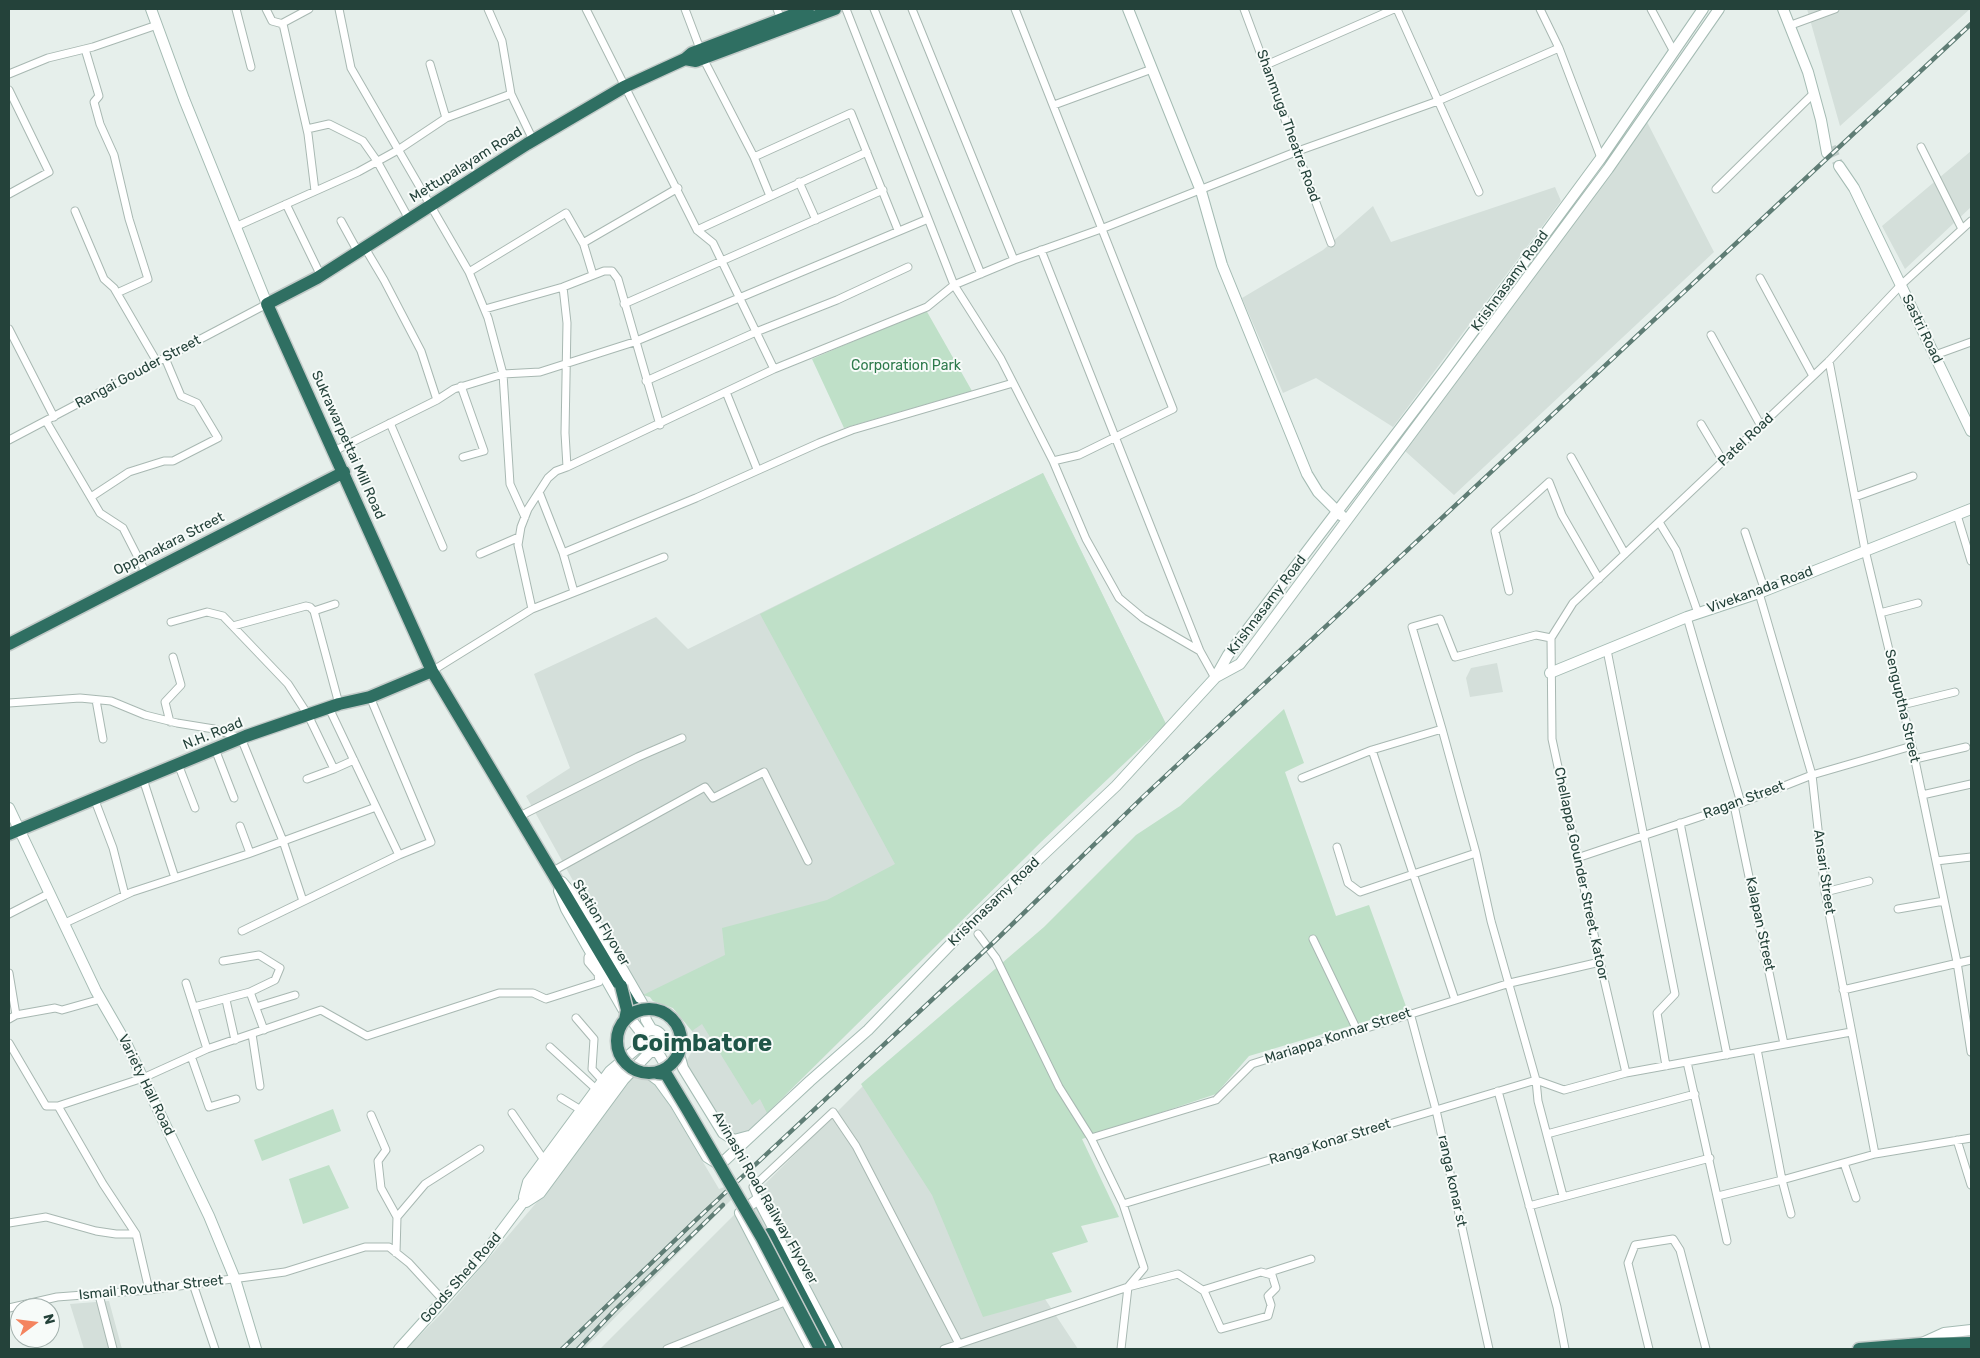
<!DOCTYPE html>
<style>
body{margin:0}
#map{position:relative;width:1980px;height:1358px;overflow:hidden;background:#e6efeb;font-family:Rubik,sans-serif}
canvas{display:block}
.frame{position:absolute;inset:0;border:10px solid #24423a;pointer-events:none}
.north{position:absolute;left:10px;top:1298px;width:50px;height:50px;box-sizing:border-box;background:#f7fbf9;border:1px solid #a3b1ad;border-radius:50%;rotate:75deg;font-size:14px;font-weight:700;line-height:20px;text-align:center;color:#24423a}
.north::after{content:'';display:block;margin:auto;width:18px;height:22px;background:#f4845f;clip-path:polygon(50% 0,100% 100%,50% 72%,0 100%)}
</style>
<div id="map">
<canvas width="1980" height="1358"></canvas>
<div class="frame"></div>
<div class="north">N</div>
</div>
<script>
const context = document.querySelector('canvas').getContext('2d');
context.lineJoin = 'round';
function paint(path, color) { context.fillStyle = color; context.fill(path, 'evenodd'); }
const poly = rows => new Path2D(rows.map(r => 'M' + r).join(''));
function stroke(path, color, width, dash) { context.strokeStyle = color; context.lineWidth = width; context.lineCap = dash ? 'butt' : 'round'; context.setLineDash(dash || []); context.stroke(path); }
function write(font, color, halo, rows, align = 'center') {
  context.font = font + ' Rubik,sans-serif'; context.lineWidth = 4; context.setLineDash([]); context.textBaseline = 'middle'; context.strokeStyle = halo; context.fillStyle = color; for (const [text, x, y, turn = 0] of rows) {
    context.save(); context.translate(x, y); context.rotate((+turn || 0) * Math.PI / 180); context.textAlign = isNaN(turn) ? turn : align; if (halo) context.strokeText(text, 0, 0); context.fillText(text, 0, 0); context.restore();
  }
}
paint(poly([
 [1807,9,1970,9,1840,126],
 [1647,122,1714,252,1454,495,1405,451],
 [1971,151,1971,207,1905,269,1882,226],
 [1555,187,1561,201,1393,427,1316,378,1283,393,1242,298,1323,250,1373,206,1391,242],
 [1043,473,1166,724,1042,841,744,1136,738,1137,727,1131,687,1067,687,1060,691,1053,692,1031,673,1008,653,1001,650,997,643,995,576,886,526,796,570,768,534,674,656,617,688,649],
 [1497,663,1503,692,1470,697,1466,678,1471,668],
 [888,1061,1078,1349,600,1349],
 [631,1076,655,1081,719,1189,727,1186,732,1199,584,1349,406,1349,441,1314,549,1188],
 [109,1301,122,1349,84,1349,70,1304]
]), '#d4dfda');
paint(poly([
 [926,310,972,391,844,428,812,359],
 [1043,473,1166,724,1042,841,767,1113,760,1099,752,1105,702,1024,692,1031,673,1008,653,1001,650,997,643,995,725,955,722,928,827,900,895,864,760,614],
 [1284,709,1304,763,1285,772,1336,916,1369,905,1407,1009,1249,1056,1216,1094,1082,1139,1119,1217,1081,1226,1088,1242,1052,1253,1072,1292,983,1317,932,1195,861,1084,1044,927,1136,835,1180,806],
 [333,1109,341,1131,262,1161,254,1140],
 [329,1165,349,1208,303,1224,289,1179]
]), '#bfe0c8');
stroke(poly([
 [1831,147,1839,166]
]), '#bfccc8', 10, [10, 5]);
const street = poly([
 [236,9,251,67],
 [266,9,272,21,283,24,308,134,315,191],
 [339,9,351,68,469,272,488,318,503,374,510,484,525,517],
 [488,9,502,41,511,94,533,140],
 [586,9,697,230,713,243,774,369],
 [685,9,705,62,754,157,770,196],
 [777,9,781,19],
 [846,9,954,285,1001,359,1053,461,1086,539,1119,598,1143,618,1200,651],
 [874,9,981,274],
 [912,9,1014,260],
 [1015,9,1173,409,1079,455,1053,461],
 [1244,9,1331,243],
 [1397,9,1479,192],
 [1540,9,1559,48,1601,158],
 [1651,9,1673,50],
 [281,24,309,9],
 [1794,24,1835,9],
 [85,49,99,96,94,102,100,124,114,155,129,219,148,279,117,293],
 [430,64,446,118,511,94],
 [1266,65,1394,9],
 [9,74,48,58,93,47,157,25],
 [9,90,49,172,9,194],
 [1054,105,1152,69],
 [307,129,329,124,363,141,377,161,409,219],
 [1921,147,1962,229],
 [754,157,851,113,898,230],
 [799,182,816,220],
 [1716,189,1814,93],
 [286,204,321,276],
 [75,211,104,279,114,288,157,362],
 [341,221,358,252],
 [235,227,358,172,398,150,446,118],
 [697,230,867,152],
 [583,242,593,275],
 [365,248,384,280,421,351,437,400],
 [1041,250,1200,651,1215,678],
 [469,272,566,213,583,243,678,188],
 [1760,278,1813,376],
 [624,304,883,190],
 [485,309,563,287,604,271,612,271,618,279,660,425],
 [9,329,54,417],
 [1711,335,1761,426],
 [1935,355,1971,342],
 [1829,361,1865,550,1912,746,1957,962,1971,1052],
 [646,381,756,332,837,300,908,267],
 [461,386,484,451,463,457],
 [726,392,757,469],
 [46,421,100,513,123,528,146,573],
 [390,423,443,547],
 [1701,424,1723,461],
 [9,440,267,304],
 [334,451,437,400,454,389,503,374,540,372,634,342,928,219],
 [1571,457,1625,554],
 [567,467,774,369,927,307,954,285,1014,260,1101,229,1298,151,1438,101,1559,48],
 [539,492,563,553],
 [91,497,129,472,164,461,173,461,218,438,197,403,181,396,165,358],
 [1855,497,1913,476],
 [1957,515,1971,561],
 [1659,522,1676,550,1698,613],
 [1745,532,1765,591],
 [480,554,519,537],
 [1509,591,1495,531,1549,482,1562,515,1599,579],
 [574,592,563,553,696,498,819,443,852,430,1013,383],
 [1759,593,1812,775,1825,892,1875,1154],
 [532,609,518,545,521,527,528,509,548,478,556,471,567,467,565,433,567,323,563,287],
 [314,611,335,604],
 [1880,613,1918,603],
 [1687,617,1741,803],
 [171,622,207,612,223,616,288,684,308,715,334,769,354,760],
 [233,626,306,606,310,607,314,611,339,704],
 [1551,638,1536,635,1455,657,1440,619,1412,627,1442,729,1476,853,1491,921,1536,1080,1538,1101,1563,1196],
 [1607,650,1675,994,1657,1013,1666,1066],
 [432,671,532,609,664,557],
 [96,700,103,739],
 [9,703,80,698,111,701,145,715,177,723,214,729,241,738,283,841,303,901],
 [1902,705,1955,692],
 [329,708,399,855],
 [170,722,165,702,181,685,173,657],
 [215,749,234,798],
 [1372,750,1455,1000],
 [1915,759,1966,747],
 [178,764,195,808],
 [1302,778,1372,750,1442,729],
 [143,779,175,878],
 [307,779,334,769],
 [1922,795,1971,784],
 [94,798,113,848,125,895],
 [1734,805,1784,1044],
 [520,816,638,757,682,738],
 [1680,823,1727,1055],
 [240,826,250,853],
 [1337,847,1348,883,1360,892,1476,853],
 [1577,858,1741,803,1812,775,1912,746],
 [1936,861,1971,857],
 [553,871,705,787,713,798,764,772,808,861],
 [1825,892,1869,881],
 [1898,909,1944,901],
 [9,914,50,893],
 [65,923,132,892,248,854,376,807],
 [242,931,399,855,431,842,370,697],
 [978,934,996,958,1059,1087,1091,1138,1123,1204,1144,1268,1128,1287],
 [1313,939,1357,1030],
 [9,973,16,1015,9,1019],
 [186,983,207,1049],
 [1843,990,1971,960],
 [250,992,264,1030],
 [226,1000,235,1040],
 [194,1007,250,992,275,980,280,968,259,955,223,961],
 [256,1007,295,995],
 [1410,1013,1436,1110,1489,1349],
 [16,1015,55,1008,62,1010,101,999],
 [576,1018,594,1039,592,1069,602,1080],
 [252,1034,260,1086],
 [9,1043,46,1106,58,1106,103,1184,136,1234],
 [550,1047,596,1089],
 [1757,1049,1782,1180,1875,1154,1971,1138],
 [191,1056,209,1107,236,1099],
 [1687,1062,1727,1241],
 [1626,1073,1600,962,1552,739,1551,638,1573,603,1829,361,1901,285,1971,221],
 [1536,1080,1564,1090,1626,1073,1851,1032],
 [1498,1091,1557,1307,1565,1349],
 [561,1098,581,1110],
 [58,1106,143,1078,207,1049,321,1010,367,1036,499,993,533,993,546,999,599,982,598,974,588,962,588,957,592,955],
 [512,1113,544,1160],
 [371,1115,386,1150,378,1161,381,1188,397,1217,396,1253],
 [1547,1134,1695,1094],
 [1091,1138,1216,1100,1252,1064,1510,983,1600,962],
 [1957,1140,1971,1185],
 [1844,1163,1856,1198],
 [1718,1196,1782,1180,1791,1214],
 [758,1199,753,1187,833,1112,856,1146,959,1344],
 [1123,1204,1536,1080],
 [1529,1206,1710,1158],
 [397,1217,425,1184,480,1149],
 [9,1223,46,1217,96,1231,116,1234,136,1234,149,1290],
 [1267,1273,1311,1259],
 [193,1284,215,1349],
 [99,1295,113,1349],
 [9,1308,57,1297,149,1290,285,1272,365,1247,389,1247,409,1263,443,1300],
 [667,1349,787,1301],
 [944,1349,1128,1287,1178,1274,1204,1291,1221,1329,1268,1316,1271,1305,1268,1296,1276,1288,1272,1275,1261,1272,1203,1290],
 [1121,1349,1128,1287],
 [1649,1349,1628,1263,1635,1245,1673,1239,1680,1250,1706,1349]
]);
const secondary = poly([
 [151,9,184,99,267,304],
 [1128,9,1201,191,1222,265,1307,474,1318,492,1342,516],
 [1783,9,1808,72,1821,120,1827,153],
 [1839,166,1854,188,1971,431],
 [1550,673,1687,617,1759,593,1971,509],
 [1216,677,1240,664,1608,169,1719,9],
 [9,808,96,991,126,1043,209,1216,235,1279,256,1349],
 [562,882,594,920,642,1003,646,1020,652,1030],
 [559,891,566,909,623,1009,643,1035],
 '641 1041a11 11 0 1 1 22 0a11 11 0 1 1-22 0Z',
 [657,1051,666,1066],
 [679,1054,683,1068,723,1133,734,1140,749,1136],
 [648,1073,659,1081,675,1103,707,1157,718,1164,723,1162,810,1081,868,1030,970,924,1116,786,1215,678,1228,655,1444,371,1601,158,1703,9],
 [524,1197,528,1182,610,1071,641,1045],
 [526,1202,540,1193,624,1079,650,1052],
 [1922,1343,1944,1333,1971,1330],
 [399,1349,481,1258,627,1064],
 [811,1349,740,1213,758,1199,837,1349]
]);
const highway = poly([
 [685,59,696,61,835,9],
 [9,644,344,472],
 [9,834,246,736,339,704,370,697,432,671],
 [639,1010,632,1006,432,671,267,304,317,278,527,144,624,87,685,59,692,53,808,9],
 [769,1234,829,1349],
 [1859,1349,1921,1344,1971,1343]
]);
stroke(street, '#a8b8b2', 9);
stroke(secondary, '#a4bbb3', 12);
stroke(highway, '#c2cac8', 15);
stroke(street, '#fff', 7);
stroke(secondary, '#fff', 10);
stroke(highway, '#2f6f62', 12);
const rail = poly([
 [562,1349,697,1219,996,940,1144,796,1971,24],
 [578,1349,615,1310,723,1205]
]);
stroke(rail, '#5f7d75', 4.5);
stroke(rail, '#f7fbf9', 2.5, [8]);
const highwayBridge = poly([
 [621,986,627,1010,625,1020],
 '617 1041a32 32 0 1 1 64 0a32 32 0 1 1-64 0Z',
 [657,1073,666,1074,687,1109,762,1238,820,1349]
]);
stroke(highwayBridge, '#c2cac8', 15, []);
stroke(highwayBridge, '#2f6f62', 12);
write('14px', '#24423a', '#f7fbf9', [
 ["Shanmuga Theatre Road",1288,126,70],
 ["Mettupalayam Road",466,165,-32],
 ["Krishnasamy Road",1510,281,-54],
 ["Sastri Road",1922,329,64],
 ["Rangai Gouder Street",138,372,-28],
 ["Patel Road",1746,440,-43],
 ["Sukrawarpettai Mill Road",348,445,66],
 ["Oppanakara Street",169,544,-27],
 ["Vivekanada Road",1760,590,-20],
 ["Krishnasamy Road",1267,605,-53],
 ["Senguptha Street",1902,706,77],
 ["N.H. Road",213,734,-22],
 ["Ragan Street",1744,800,-20],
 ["Ansari Street",1824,872,82],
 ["Chellappa Gounder Street, Katoor",1581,874,78],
 ["Krishnasamy Road",994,902,-44],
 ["Station Flyover",601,923,59],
 ["Kalapan Street",1760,924,78],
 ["Mariappa Konnar Street",1338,1036,-18],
 ["Variety Hall Road",146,1085,64],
 ["Ranga Konar Street",1330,1142,-17],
 ["ranga konar st",1452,1181,78],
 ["Avinashi Road Railway Flyover",765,1198,60],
 ["Goods Shed Road",461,1278,-49],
 ["Ismail Rovuthar Street",151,1288,-6]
]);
write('14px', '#2d7a4b', '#f7fbf9', [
 ["Corporation Park",906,366]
]);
write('bold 24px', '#1f5548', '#f7fbf9', [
 ["Coimbatore",702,1044]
]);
</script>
